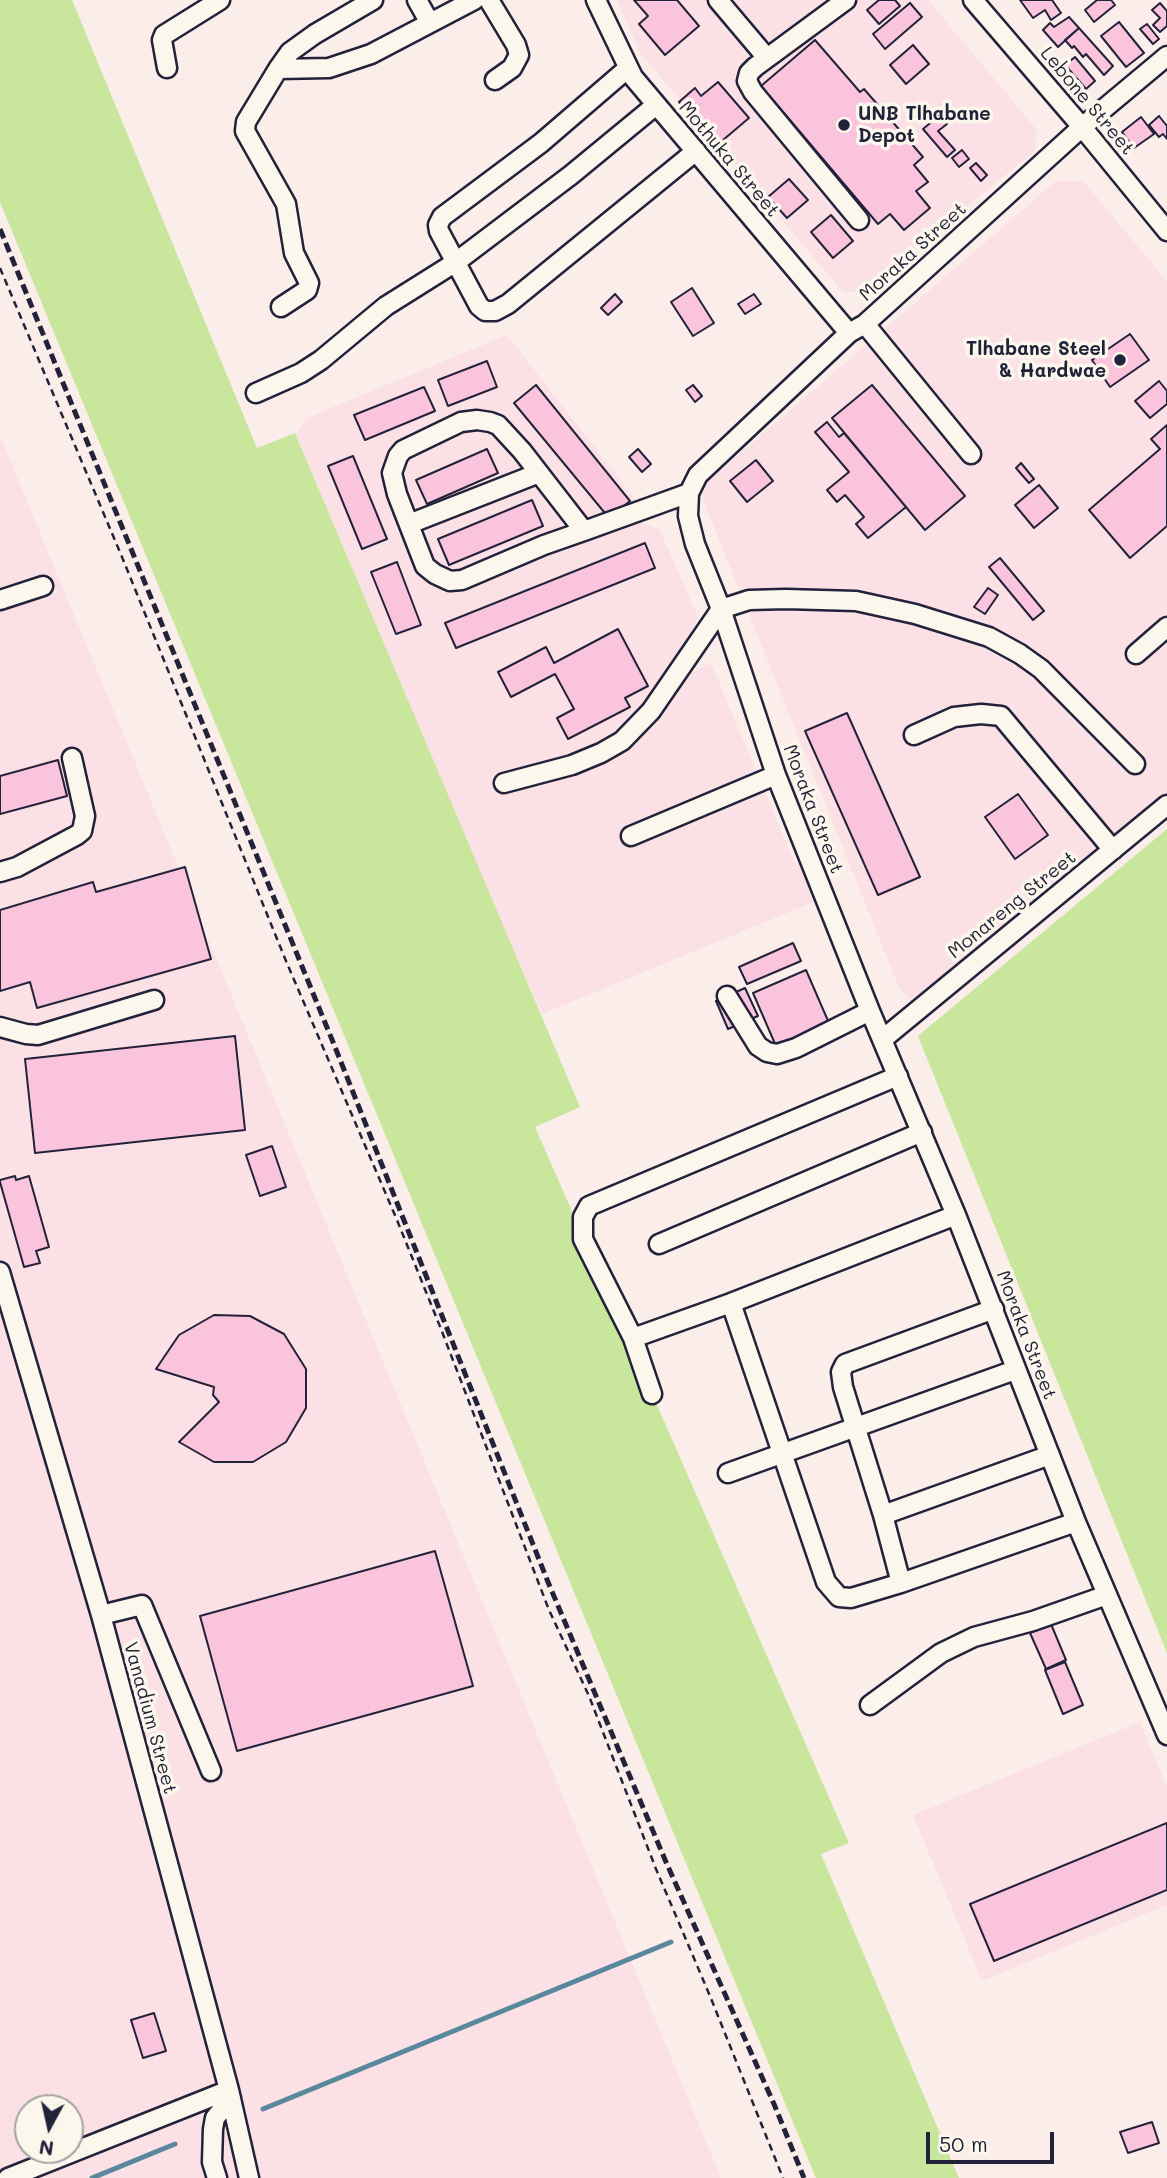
<!DOCTYPE html>
<style>
body{margin:0}
#map{position:relative;width:1167px;height:2178px;overflow:hidden;background:#fbede9;font-family:Mali,sans-serif}
canvas{display:block}
.north{position:absolute;left:14px;top:2094px;width:70px;height:70px;box-sizing:border-box;background:#fbf7ec;border:2px solid #a4a2a5;border-radius:50%;rotate:188deg;font-size:19px;font-weight:700;line-height:28px;text-align:center;color:#22223b}
.north::after{content:'';display:block;margin:auto;width:24px;height:32px;background:#22223b;clip-path:polygon(50% 0,100% 100%,50% 72%,0 100%)}
.scale{position:absolute;left:926px;top:2132px;width:128px;height:32px;box-sizing:border-box;border:4px solid #22223b;border-top:0;padding-left:9px;font-size:21px;line-height:24px;white-space:nowrap;color:#22223b;-webkit-text-stroke:5px #fbf7ec;paint-order:stroke}
</style>
<div id="map">
<canvas width="1167" height="2178"></canvas>
<div class="north">N</div>
<div class="scale">50 m</div>
</div>
<script>
const context = document.querySelector('canvas').getContext('2d');
context.lineJoin = 'round';
function paint(path, color) { context.fillStyle = color; context.fill(path, 'evenodd'); }
const poly = rows => new Path2D(rows.map(r => 'M' + r).join(''));
function stroke(path, color, width, dash) { context.strokeStyle = color; context.lineWidth = width; context.lineCap = dash ? 'butt' : 'round'; context.setLineDash(dash || []); context.stroke(path); }
function write(font, color, halo, rows, align = 'center') {
  context.font = font + ' Mali,sans-serif'; context.lineWidth = 7; context.setLineDash([]); context.textBaseline = 'middle'; context.strokeStyle = halo; context.fillStyle = color; for (const [text, x, y, turn = 0] of rows) {
    context.save(); context.translate(x, y); context.rotate((+turn || 0) * Math.PI / 180); context.textAlign = isNaN(turn) ? turn : align; if (halo) context.strokeText(text, 0, 0); context.fillText(text, 0, 0); context.restore();
  }
}
paint(poly([
 [617,0,928,0,1037,130,1035,151,863,292,843,292,640,53],
 [1056,181,1083,181,1167,281,1167,794,916,1003,900,990,702,497,706,483],
 [507,335,633,496,643,523,660,530,698,617,680,654,690,673,711,663,795,864,801,863,816,901,542,1014,482,878,296,434,309,417],
 [0,436,721,2178,0,2178],
 [28,2108,70,2108,70,2150,28,2150],
 [1140,1722,1167,1787,1167,1905,982,1981,913,1815]
]), '#fbe1e5');
paint(poly([
 [0,0,72,0,257,448,295,433,580,1107,535,1127,849,1843,821,1854,959,2178,816,2178,0,202],
 [1167,829,1167,1653,918,1036]
]), '#c9e69d');
stroke(poly([
 [263,2109,671,1942],
 [92,2178,175,2144]
]), '#59889c', 5);
const building = poly([
 [634,0,677,0,699,26,665,55,639,24,648,16,634,0],
 [879,0,895,0,900,6,879,24,867,10,879,0],
 [1020,0,1052,0,1061,13,1051,20,1045,10,1033,18,1020,0],
 [1097,0,1111,0,1115,5,1094,22,1085,10,1097,0],
 [910,3,922,17,885,49,873,34,910,3],
 [1160,3,1167,11,1167,26,1160,32,1153,25,1160,18,1152,10,1160,3],
 [1069,17,1079,28,1058,47,1043,30,1050,23,1054,27,1069,17],
 [1119,22,1144,53,1126,67,1101,36,1119,22],
 [1147,24,1159,39,1153,44,1140,29,1147,24],
 [1079,28,1113,66,1104,75,1086,54,1083,57,1074,46,1072,48,1065,40,1079,28],
 [815,40,860,92,864,89,923,157,914,165,928,182,916,191,930,208,904,230,890,214,878,224,761,86,815,40],
 [913,45,929,64,906,84,890,65,913,45],
 [1075,57,1095,81,1086,89,1065,65,1075,57],
 [718,82,749,118,716,146,679,102,695,88,701,96,718,82],
 [940,115,947,124,938,131,955,150,947,157,923,129,940,115],
 [1159,116,1167,126,1167,139,1163,134,1159,137,1149,125,1159,116],
 [1141,117,1154,134,1134,148,1122,132,1141,117],
 [962,150,969,159,959,167,952,158,962,150],
 [976,163,987,175,981,181,970,168,976,163],
 [789,179,808,200,787,218,768,197,789,179],
 [831,215,853,241,833,258,811,232,831,215],
 [692,288,714,323,693,336,671,302,692,288],
 [615,294,622,302,608,315,601,308,615,294],
 [754,294,761,304,745,314,738,304,754,294],
 [1130,334,1149,360,1110,387,1092,360,1130,334],
 [487,361,497,387,448,406,438,380,487,361],
 [1159,381,1167,391,1167,404,1150,418,1135,401,1159,381],
 [536,385,630,501,609,518,514,403,536,385],
 [693,385,702,396,695,402,686,390,693,385],
 [872,385,965,496,925,530,832,418,872,385],
 [424,387,435,411,365,440,354,415,424,387],
 [827,422,839,437,844,433,906,507,868,538,856,524,864,517,845,495,837,502,827,490,849,472,815,432,827,422],
 [1167,425,1167,526,1130,558,1089,510,1160,449,1151,439,1167,425],
 [487,449,498,473,427,504,416,480,487,449],
 [638,449,651,464,642,472,629,457,638,449],
 [353,456,387,539,362,549,328,466,353,456],
 [756,460,773,481,747,502,730,481,756,460],
 [1021,463,1034,479,1029,483,1016,468,1021,463],
 [1039,485,1058,508,1034,528,1015,505,1039,485],
 [532,500,543,526,449,565,438,539,532,500],
 [645,543,655,568,456,648,445,623,645,543],
 [1000,558,1044,611,1033,620,989,567,1000,558],
 [397,562,421,625,396,634,371,572,397,562],
 [988,588,998,595,985,614,974,607,988,588],
 [618,629,648,686,625,698,630,707,568,739,557,718,574,709,555,674,511,697,498,672,546,647,554,663,618,629],
 [847,713,920,877,878,895,805,731,847,713],
 [58,760,67,796,0,814,0,776,58,760],
 [1018,794,1048,835,1015,859,985,817,1018,794],
 [185,867,211,959,37,1008,30,982,0,991,0,910,93,882,96,892,185,867],
 [793,943,801,961,747,984,739,967,793,943],
 [806,970,832,1030,779,1053,753,993,806,970],
 [745,988,758,1016,728,1029,716,1001,745,988],
 [235,1036,245,1130,35,1153,25,1059,235,1036],
 [272,1146,286,1187,260,1196,246,1155,272,1146],
 [15,1176,16,1180,29,1176,49,1247,36,1251,40,1263,24,1267,0,1182,0,1180,15,1176],
 [214,1315,250,1316,284,1334,306,1369,306,1408,286,1442,253,1462,214,1462,179,1442,219,1402,213,1395,214,1387,156,1369,179,1335,214,1315],
 [435,1551,473,1686,237,1751,200,1616,435,1551],
 [1051,1624,1066,1660,1046,1669,1030,1633,1051,1624],
 [1065,1662,1083,1705,1063,1714,1045,1670,1065,1662],
 [1167,1823,1167,1890,994,1961,970,1904,1167,1823],
 [154,2013,166,2051,143,2058,131,2020,154,2013],
 [1152,2122,1159,2143,1128,2153,1120,2132,1152,2122]
]);
paint(building, '#fbc4dd');
stroke(building, '#22223b', 2);
const minor = poly([
 [417,0,430,23],
 [489,0,516,45,519,55,512,68,495,80],
 [596,0,633,77,849,333],
 [718,0,767,58],
 [846,0,755,67,749,73,747,81,753,92,859,220],
 [973,0,1082,127,1167,231],
 [1167,56,1082,127,865,324,849,333,698,475,689,493,688,516,695,544,721,609,776,775,870,1011,956,1215,1076,1522,1167,1735],
 [167,68,162,40,164,35,220,0],
 [278,69,329,68,371,54,474,0],
 [627,69,541,143,442,217,438,225,439,231,479,306,485,311,495,311,508,304,696,151],
 [281,307,307,290,309,283,294,253,286,204,245,131,246,122,278,69,290,52,315,34,373,0],
 [865,324,971,454],
 [256,393,301,373,321,360,386,306,456,262,571,175,656,105],
 [477,420,490,422,498,425,522,451,584,531,544,545,462,580,450,581,435,574,425,566,397,494,392,473,398,456,403,450,461,422,477,420],
 [409,524,539,473],
 [584,531,689,493],
 [0,600,43,586],
 [1136,654,1167,627],
 [914,735,954,717,981,714,1001,716,1113,850],
 [504,783,572,765,601,753,622,741,651,711,721,609,749,600,786,599,856,601,915,614,989,637,1020,654,1041,669,1135,764],
 [631,836,776,775],
 [0,872,17,867,77,835,82,831,85,816,72,758],
 [727,996,758,1046,767,1052,777,1054,796,1048,870,1011],
 [0,1027,26,1034,38,1035,154,1000],
 [883,1039,1167,805],
 [659,1244,922,1132],
 [0,1272,101,1615,229,2090,249,2178],
 [731,1303,826,1582,839,1597,851,1598,901,1583,1076,1522],
 [633,1338,731,1303,956,1215],
 [652,1394,633,1338,583,1239,583,1217,589,1206,898,1076],
 [728,1473,1015,1370],
 [883,1515,1050,1455],
 [901,1583,883,1515,843,1387,841,1372,845,1364,994,1309],
 [101,1615,142,1605,211,1771],
 [870,1705,941,1653,974,1637,1033,1621,1107,1595],
 [8,2178,229,2090],
 [217,2178,212,2162,213,2129,215,2118,231,2098]
]);
stroke(minor, '#22223b', 23);
stroke(poly([
 [0,268,122,557,286,961,397,1220,441,1329,549,1610,589,1696,656,1869,710,1996,783,2178]
]), '#22223b', 2.5, [7, 5]);
stroke(minor, '#fbf7ec', 18);
stroke(poly([
 [0,229,333,1042,548,1582,666,1862,774,2104,804,2178]
]), '#22223b', 5, [10, 5]);
for (const [x, y, r, color] of [
 [844,125,7,"#22223b"],
 [1120,360,7,"#22223b"]
]) { const dot = new Path2D(); dot.arc(x, y, r, 0, 2 * Math.PI); context.fillStyle = color; context.fill(dot); stroke(dot, '#fbf7ec', 2.5); }
write('19px', '#22223b', '#fbf7ec', [
 ["Lebone Street",1087,101,50],
 ["Mothuka Street",729,159,50],
 ["Moraka Street",913,252,-42],
 ["Moraka Street",813,809,69],
 ["Monareng Street",1012,905,-39],
 ["Moraka Street",1026,1335,69],
 ["Vanadium Street",150,1718,75]
]);
write('bold 19px', '#22223b', '#fbf7ec', [
 ["UNB Tlhabane",858,114],
 ["Depot",858,136],
 ["Tlhabane Steel",1106,349,"right"],
 ["& Hardwae",1106,371,"right"]
], 'left');
</script>
